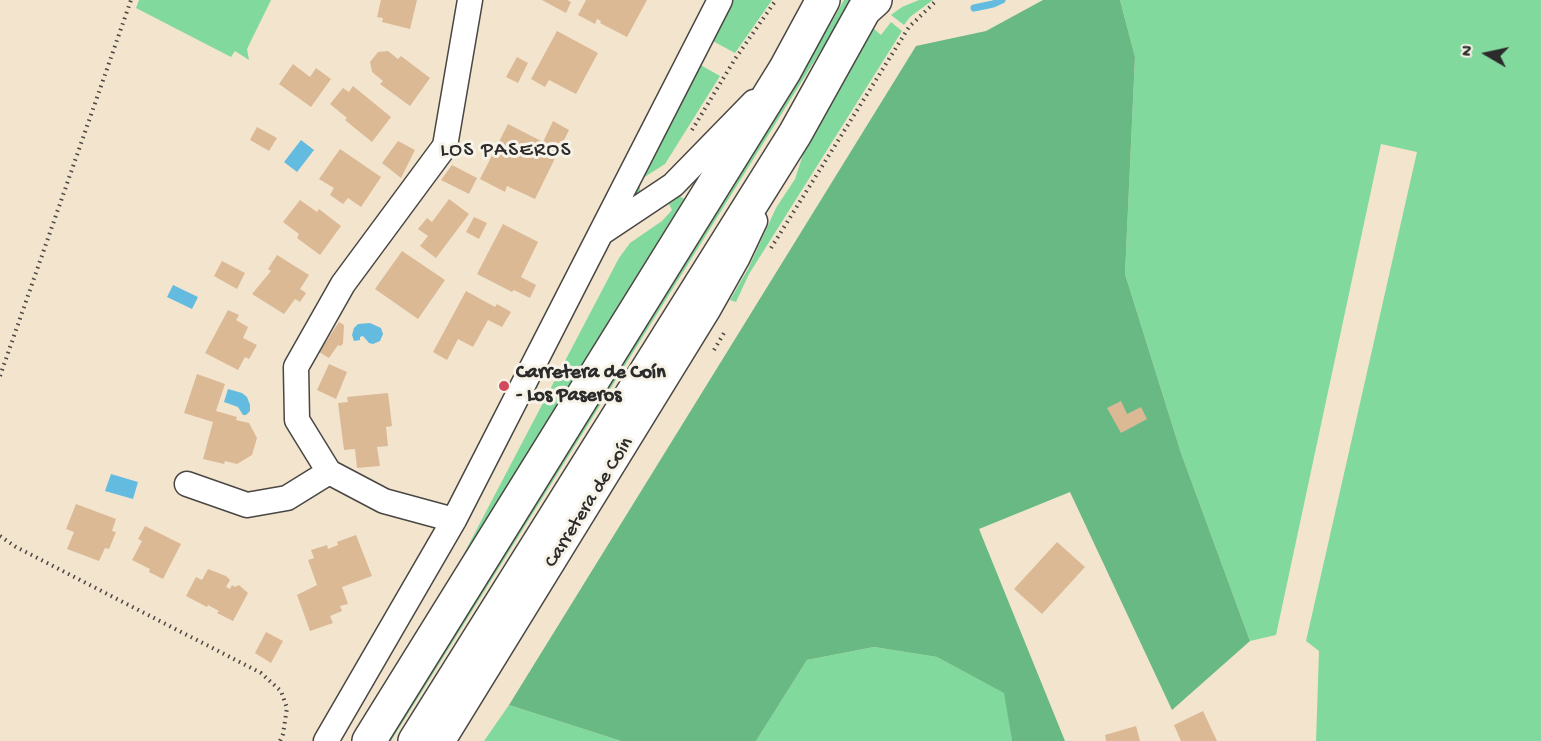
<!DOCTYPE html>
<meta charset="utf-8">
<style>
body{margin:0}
#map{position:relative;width:1541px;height:741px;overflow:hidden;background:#f3e4cd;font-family:"Gochi Hand",sans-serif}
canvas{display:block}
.north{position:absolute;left:1457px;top:24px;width:60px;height:60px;-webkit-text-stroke:4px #f7f3e8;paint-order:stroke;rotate:279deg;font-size:16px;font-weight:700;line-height:24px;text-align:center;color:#2b2b2b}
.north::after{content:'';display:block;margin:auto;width:21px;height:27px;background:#2b2b2b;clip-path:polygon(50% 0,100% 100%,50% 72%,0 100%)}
</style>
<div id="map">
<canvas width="1541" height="741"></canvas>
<div class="north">N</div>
</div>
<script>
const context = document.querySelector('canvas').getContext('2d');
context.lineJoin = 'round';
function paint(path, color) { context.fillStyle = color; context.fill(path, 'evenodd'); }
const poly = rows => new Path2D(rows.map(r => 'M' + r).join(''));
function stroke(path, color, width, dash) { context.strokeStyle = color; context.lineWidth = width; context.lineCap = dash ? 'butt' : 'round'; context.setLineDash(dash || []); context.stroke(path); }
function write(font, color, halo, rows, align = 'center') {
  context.font = font + ' "Gochi Hand",sans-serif'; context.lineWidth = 6; context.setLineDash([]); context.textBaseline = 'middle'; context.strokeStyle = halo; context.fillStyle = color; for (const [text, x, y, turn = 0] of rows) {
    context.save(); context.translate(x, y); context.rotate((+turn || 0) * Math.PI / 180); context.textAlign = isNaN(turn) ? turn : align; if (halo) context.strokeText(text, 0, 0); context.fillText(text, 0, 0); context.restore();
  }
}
paint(poly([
 [139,0,271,0,247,49,249,60,235,51,231,57,136,8],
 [730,0,772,0,735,53,709,39],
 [844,0,855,0,835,28,391,741,385,741,831,23],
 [919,0,933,0,910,17,904,25,891,15,902,7],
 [1120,0,1541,0,1541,741,1316,741,1319,651,1306,641,1417,152,1381,144,1276,635,1250,641,1181,453,1125,274,1135,57],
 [891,22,902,31,749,274,736,302,730,300,748,269,776,208,795,179,813,124,872,27,881,35],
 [697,63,720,76,665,164,643,178,640,185,640,194,621,205],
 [680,196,684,199,458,565,619,258,630,243,662,221,672,210,669,204],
 [874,647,937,657,1005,693,1012,741,756,741,807,660],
 [509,705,621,741,484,741]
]), '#82d99d');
paint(poly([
 [1043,0,1120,0,1135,57,1125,274,1181,453,1250,641,1172,710,1070,492,979,529,1065,741,1012,741,1004,693,937,657,874,647,807,660,756,741,621,741,509,705,916,46,986,31]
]), '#69b984');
paint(poly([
 [301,140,314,150,297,172,284,162],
 [173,285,198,297,192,309,167,297],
 [370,323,381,328,383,334,380,341,373,344,369,343,363,336,360,337,360,340,354,341,352,335,354,328,358,324],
 [228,389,242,393,247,397,250,405,250,411,246,415,243,415,238,407,224,402],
 [111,474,138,482,133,499,105,491]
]), '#63bbe0');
stroke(poly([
 [974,8,993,4,1002,0]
]), '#63bbe0', 7);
paint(poly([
 [381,0,417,0,410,29,382,22,383,18,377,17],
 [542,0,567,0,571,2,566,13],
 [586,0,647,0,627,37,600,23,601,21,597,19,595,24,578,15],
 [557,31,598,53,576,94,549,80,545,87,531,79],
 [388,51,398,59,401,56,430,78,410,106,380,84,383,81,372,72,370,62,378,52],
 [517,57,528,63,518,83,506,77],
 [293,64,310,77,316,68,331,79,311,107,279,84],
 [353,86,391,117,372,142,345,120,347,118,330,104,343,88,349,92],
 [553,121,569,130,535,199,507,186,505,192,480,179,508,124,543,142],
 [257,127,277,138,269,151,250,140],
 [398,141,415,150,401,178,382,163],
 [340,149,381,177,361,207,348,198,343,204,330,195,334,188,319,179],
 [452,165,477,178,469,194,441,180],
 [449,199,469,214,436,258,420,246,428,236,418,229,427,218,432,222],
 [300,200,317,212,319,209,341,226,320,255,297,238,299,234,283,222],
 [474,217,487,223,479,239,466,232],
 [503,224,538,242,521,277,536,285,530,298,514,290,512,292,477,274],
 [402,251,445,280,418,319,375,289],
 [277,255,309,275,300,289,306,293,300,302,295,299,284,314,252,294,271,271,268,269],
 [222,261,245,273,237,289,214,276],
 [466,291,495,307,497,304,511,312,502,327,488,320,473,347,458,339,447,360,433,352],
 [228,310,239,315,236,320,248,327,243,338,257,345,249,359,245,357,238,370,205,353],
 [339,322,344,325,343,344,340,346,338,345,329,358,319,352],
 [329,364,347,372,336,399,317,390],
 [197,374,225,384,216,411,237,417,236,420,249,423,257,438,252,455,237,464,225,461,224,464,203,459,213,422,184,413],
 [388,393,392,426,386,427,388,446,377,447,380,466,357,468,355,449,344,450,338,403,348,402,347,397],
 [1121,401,1127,414,1141,407,1147,419,1121,433,1107,408],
 [76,504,116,519,112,531,116,532,109,549,105,548,99,561,67,549,74,532,66,529],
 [145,526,181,544,163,579,149,572,150,569,132,560,142,541,138,539],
 [356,535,372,576,342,587,348,604,340,606,342,611,330,616,333,623,310,631,297,595,317,585,308,560,314,558,311,550,327,545,328,549,338,545,337,542],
 [1057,542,1085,567,1042,614,1014,589],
 [208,569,226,576,230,580,226,587,230,589,232,585,235,587,239,585,248,593,233,621,217,613,219,611,208,605,207,607,186,596,196,577,202,580],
 [266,632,283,641,271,663,255,653],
 [1203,711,1217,741,1181,741,1174,725],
 [1136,726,1140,741,1106,741,1105,735]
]), '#dbb995');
const street = poly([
 [604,231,673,185,754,102],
 [187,484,247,505,287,498,329,472],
 [454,520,384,501,329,472,297,420,296,367,343,284,445,146,470,0],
 [326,741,454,520,720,0],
 [443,741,707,312,738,257,755,221]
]);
const primary = poly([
 [369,741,785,70,823,0],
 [415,741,795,134,864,10,875,0]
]);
stroke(street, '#494743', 27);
stroke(primary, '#494743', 36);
stroke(poly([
 [692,130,735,59,776,0],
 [771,248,909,27,937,0],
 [714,350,724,333],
 [0,376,131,0],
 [0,536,16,547,261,673,281,691,287,708,283,734,280,741]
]), '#494743', 4, [1.5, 4.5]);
stroke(street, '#fff', 24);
stroke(primary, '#fff', 33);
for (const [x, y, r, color] of [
 [504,386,6,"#d1495b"]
]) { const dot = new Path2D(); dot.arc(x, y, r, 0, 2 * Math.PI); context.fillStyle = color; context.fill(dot); stroke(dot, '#f7f3e8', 2); }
write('bold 20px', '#2b2b2b', '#f7f3e8', [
 ["Carretera de Coín",516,374],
 ["- Los Paseros",516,397]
], 'left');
write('20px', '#2b2b2b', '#f7f3e8', [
 ["Carretera de Coín",590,503,-58]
]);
context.letterSpacing = '1.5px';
write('21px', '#2b2b2b', '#f7f3e8', [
 ["LOS PASEROS",506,152]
]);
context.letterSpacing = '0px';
</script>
